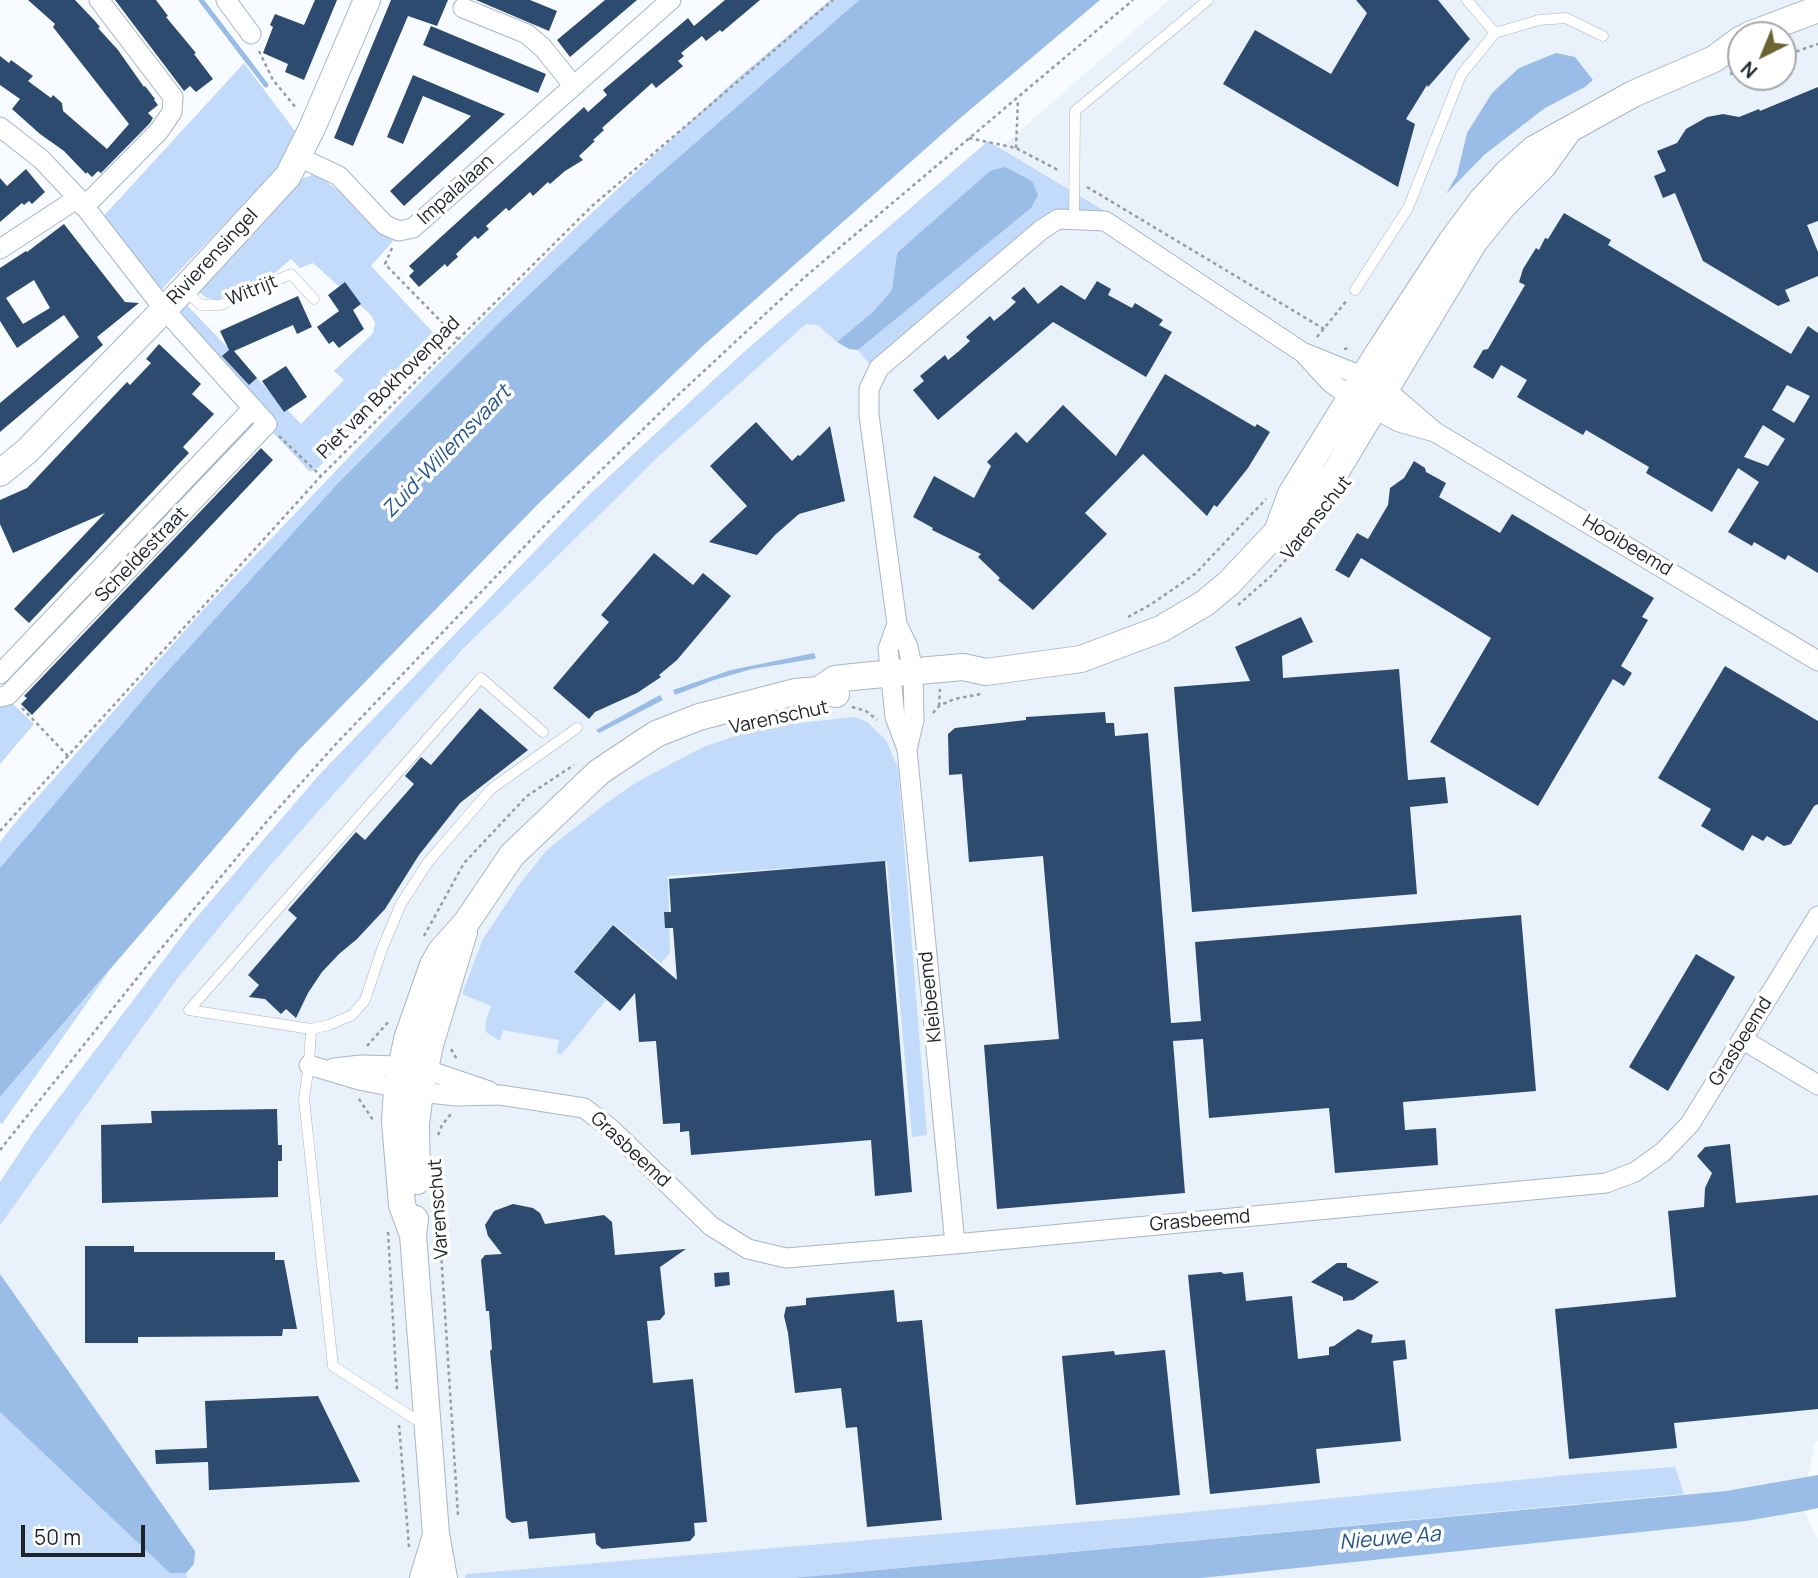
<!DOCTYPE html>
<style>
body{margin:0}
#map{position:relative;width:1818px;height:1578px;overflow:hidden;background:#f8fbff;font-family:Manrope,sans-serif}
canvas{display:block}
.north{position:absolute;left:1727px;top:21px;width:70px;height:70px;box-sizing:border-box;background:#fff;border:2px solid #a5a7a9;border-radius:50%;rotate:223deg;font-size:19px;font-weight:700;line-height:28px;text-align:center;color:#1d2329}
.north::after{content:'';display:block;margin:auto;width:24px;height:32px;background:#6a6430;clip-path:polygon(50% 0,100% 100%,50% 72%,0 100%)}
.scale{position:absolute;left:21px;top:1525px;width:124px;height:32px;box-sizing:border-box;border:4px solid #1d2329;border-top:0;padding-left:9px;font-size:21px;line-height:24px;white-space:nowrap;color:#1d2329;-webkit-text-stroke:5px #fff;paint-order:stroke}
</style>
<div id="map">
<canvas width="1818" height="1578"></canvas>
<div class="north">N</div>
<div class="scale">50 m</div>
</div>
<script>
const context = document.querySelector('canvas').getContext('2d');
context.lineJoin = 'round';
function paint(path, color) { context.fillStyle = color; context.fill(path, 'evenodd'); }
const poly = rows => new Path2D(rows.map(r => 'M' + r).join(''));
function stroke(path, color, width, dash) { context.strokeStyle = color; context.lineWidth = width; context.lineCap = dash ? 'butt' : 'round'; context.setLineDash(dash || []); context.stroke(path); }
function write(font, color, halo, rows, align = 'center') {
  context.font = font + ' Manrope,sans-serif'; context.lineWidth = 7; context.setLineDash([]); context.textBaseline = 'middle'; context.strokeStyle = halo; context.fillStyle = color; for (const [text, x, y, turn = 0] of rows) {
    context.save(); context.translate(x, y); context.rotate((+turn || 0) * Math.PI / 180); context.textAlign = isNaN(turn) ? turn : align; if (halo) context.strokeText(text, 0, 0); context.fillText(text, 0, 0); context.restore();
  }
}
paint(poly([
 [1169,0,1818,0,1818,1441,1815,1442,1802,1506,1818,1540,1818,1578,0,1578,0,1210,261,867,621,481],
 [1741,35,1783,35,1783,77,1741,77]
]), '#e9f1fb');
paint(poly([
 [830,0,859,0,632,198,337,484,155,685,0,868,0,842,19,818,204,609,431,371,570,233,732,83],
 [244,63,298,135,284,161,271,176,156,295,100,220],
 [988,141,1108,213,1057,212,1045,215,870,365,858,350,1031,208,897,252,892,290,873,312,846,336,837,342,818,325,806,324,660,455,464,648,267,869,177,979,0,1225,0,1182,33,1132,191,924,319,775,588,496,745,351],
 [312,175,324,180,350,199,386,236,394,240,371,266,443,343,318,468,310,472,269,428,173,313,184,302,301,424,344,380,334,371,373,333,375,323,371,315,313,263,300,268,291,259,267,280,217,300,207,298,195,290,301,179],
 [11,702,34,724,0,764,0,704],
 [855,717,867,722,886,740,898,768,927,1135,912,1137,887,862,668,876,670,953,661,963,613,924,573,972,606,1000,561,1055,557,1053,559,1040,503,1030,500,1041,486,1032,485,1024,491,1006,462,994,483,939,519,885,547,850,605,804,637,782,703,747,761,727],
 [110,970,2,1124,0,1123,0,1097],
 [0,1412,170,1572,186,1573,187,1578,0,1578],
 [1675,1467,1684,1494,793,1578,465,1578,466,1574,1132,1518,1579,1474]
]), '#c2dbfa');
paint(poly([
 [859,0,1100,0,958,120,705,344,538,504,298,751,0,1097,0,868,155,685,337,484,499,323,632,198],
 [1556,53,1575,57,1593,80,1585,87,1545,108,1484,155,1446,194,1457,175,1467,133,1492,93,1519,68],
 [1005,167,1032,181,1038,195,1031,208,858,350,849,349,837,342,873,312,892,290,897,253,990,171],
 [814,653,816,658,813,659,752,669,714,680,675,695,673,690,731,670],
 [660,695,663,700,599,733,596,730],
 [0,1274,195,1551,194,1564,186,1573,170,1573,0,1412],
 [1818,1475,1818,1508,1804,1511,1746,1521,1201,1578,793,1578,1726,1491]
]), '#99bde7');
stroke(poly([
 [201,0,266,85]
]), '#99bde7', 5);
paint(poly([
 [28,0,75,0,95,21,100,27,98,28,118,50,144,87,145,86,155,99,154,100,158,105,148,113,153,118,150,123,101,173,98,171,92,177,87,172,86,174,64,151,40,134,12,109,20,99,0,85,0,56,9,63,11,60,33,76,28,81,51,98,53,95,62,103,63,111,107,149,129,124,53,27,55,24],
 [115,0,156,0,168,16,166,17,196,53,194,54,213,79,196,92,190,86,184,91],
 [315,0,337,0,304,80,285,72,288,64,263,53,273,27,270,25,275,14,304,25],
 [391,0,448,0,437,26,408,16,353,146,334,138],
 [476,0,530,0,557,11,549,31],
 [605,0,637,0,570,57,557,40],
 [725,0,760,0,722,32,720,30,706,41,702,36,681,53,684,56,678,61,683,66,656,88,652,83,602,128,604,130,593,140,595,141,579,156,583,160,565,171,550,184,548,182,533,196,530,192,509,211,506,208,486,226,489,229,478,239,475,236,456,254,458,257,452,262,447,267,445,264,419,287,409,276,414,271,409,266,584,107,588,112,607,95,603,90,688,18,694,26],
 [1356,0,1438,0,1470,39,1428,87,1427,85,1406,119,1415,124,1398,187,1223,84,1255,30,1331,74,1367,13],
 [431,26,546,74,538,93,423,45],
 [413,75,505,114,404,206,390,191,471,116,423,96,403,144,387,137],
 [1818,87,1818,221,1807,225,1818,252,1818,276,1785,290,1790,301,1778,306,1703,261,1675,193,1663,198,1659,188,1654,176,1666,171,1657,151,1677,143,1686,129,1707,117,1723,114,1739,117,1759,109,1760,111],
 [26,169,45,192,32,204,29,201,24,205,22,203,0,222,0,178,7,186],
 [1564,213,1611,240,1608,245,1791,354,1808,326,1818,333,1818,573,1788,555,1785,560,1754,542,1752,546,1728,532,1759,482,1738,468,1712,512,1646,473,1649,467,1586,430,1583,435,1517,397,1527,380,1501,365,1493,379,1473,367,1483,350,1488,349,1525,285,1519,282,1523,269,1536,248,1539,250,1545,238,1548,239],
 [1787,385,1810,396,1794,423,1772,410],
 [1763,425,1785,439,1768,466,1744,457],
 [64,224,125,302,139,303,97,337,103,345,0,432,0,403,79,337,64,315,17,348,0,321,0,268,26,251,27,252],
 [34,280,50,308,23,324,6,298],
 [1097,281,1111,289,1108,295,1132,308,1135,303,1163,320,1159,325,1172,332,1146,377,1053,322,938,420,913,390,924,381,920,376,945,355,948,360,959,351,970,341,966,337,990,316,994,321,1005,312,1016,302,1011,298,1024,287,1038,304,1061,285,1085,300],
 [345,282,361,304,353,310,364,329,339,348,333,341,329,344,317,327,339,311,328,295],
 [298,296,312,327,297,334,293,325,234,351,257,378,249,385,222,356,229,350,220,331],
 [159,344,201,384,192,394,214,414,183,447,189,453,29,623,14,609,105,513,13,553,0,524,0,500,27,488,127,382,130,385,151,363,146,359],
 [286,366,307,397,284,412,262,381],
 [1165,374,1255,427,1257,424,1270,432,1248,468,1217,507,1214,505,1207,516,1143,454,1085,513,1107,534,1033,610,998,580,1000,578,978,557,981,554,932,530,933,528,913,517,934,476,974,498,991,466,987,462,1016,432,1027,443,1063,405,1116,456],
 [756,422,792,461,798,455,800,456,830,426,845,501,799,514,775,535,757,555,709,542,747,506,710,466],
 [261,448,273,460,32,715,21,704,27,698,24,696],
 [1414,461,1425,468,1426,472,1446,483,1439,497,1500,533,1512,514,1654,598,1642,617,1648,620,1621,666,1632,673,1624,686,1613,679,1538,806,1430,742,1491,638,1361,558,1349,578,1335,570,1357,533,1368,539,1388,505,1390,488,1404,478],
 [654,553,693,585,703,573,731,596,677,660,659,675,661,677,637,693,595,712,589,719,553,688,609,622,601,615],
 [1301,617,1313,642,1282,656,1283,678,1399,669,1408,780,1445,777,1448,803,1410,807,1417,894,1192,912,1174,687,1250,681,1235,647],
 [1725,666,1818,721,1818,804,1814,806,1791,844,1784,846,1767,836,1763,841,1752,835,1743,851,1701,826,1711,809,1658,778],
 [480,708,528,750,460,803,419,855,385,909,357,939,339,954,322,972,308,993,296,1018,286,1009,281,1014,265,999,249,997,259,985,248,975,297,918,288,910,356,832,365,840,414,784,405,776,421,757,431,765],
 [1105,712,1106,723,1114,723,1115,736,1148,733,1171,1023,1201,1021,1195,942,1521,915,1536,1091,1403,1102,1405,1130,1436,1128,1438,1165,1335,1173,1329,1108,1209,1118,1203,1039,1173,1041,1185,1193,997,1209,984,1045,1059,1039,1043,856,969,862,962,774,949,775,948,734,955,728,1026,720,1026,717],
 [885,861,912,1192,875,1196,871,1140,691,1155,689,1131,680,1132,680,1123,663,1124,656,1041,639,1042,635,993,620,1011,574,972,613,925,677,980,673,928,665,928,664,912,671,912,669,879],
 [1696,954,1735,977,1668,1091,1629,1067],
 [277,1109,278,1145,282,1145,282,1161,278,1161,278,1197,102,1203,101,1125,152,1123,151,1111],
 [1730,1144,1736,1203,1818,1195,1818,1409,1674,1423,1677,1448,1569,1459,1555,1309,1676,1297,1668,1211,1704,1207,1705,1188,1712,1173,1697,1156,1705,1147],
 [513,1204,533,1208,540,1213,545,1224,604,1215,612,1222,615,1255,686,1249,660,1267,665,1314,660,1320,647,1321,653,1383,693,1379,707,1522,694,1523,695,1535,690,1541,602,1549,596,1544,595,1533,529,1539,527,1521,512,1523,506,1518,490,1351,492,1349,489,1311,486,1311,481,1260,485,1255,502,1254,488,1236,485,1225,494,1211],
 [85,1246,134,1246,134,1252,275,1252,275,1260,284,1260,297,1329,283,1329,282,1336,138,1337,138,1343,85,1343],
 [1337,1263,1347,1263,1347,1267,1379,1282,1353,1300,1343,1301,1343,1297,1311,1282],
 [729,1272,730,1285,715,1287,714,1273],
 [1221,1272,1224,1274,1243,1272,1246,1301,1292,1296,1298,1359,1329,1355,1329,1347,1334,1346,1358,1329,1373,1335,1371,1343,1405,1340,1407,1359,1393,1361,1401,1441,1316,1449,1320,1483,1210,1494,1188,1275],
 [894,1290,897,1322,922,1320,942,1520,867,1527,857,1427,846,1428,841,1388,795,1393,788,1333,784,1316,786,1307,806,1305,806,1298],
 [1165,1350,1180,1495,1076,1505,1062,1356,1114,1351,1115,1355],
 [318,1396,360,1482,209,1490,208,1462,156,1464,155,1450,207,1448,205,1401]
]), '#2c4b6f');
const lane = poly([
 [1467,0,1495,33],
 [1074,220,1075,111,1208,0],
 [184,289,201,305,221,305,291,274,314,299],
 [1355,290,1408,208,1461,75,1495,33,1539,20,1566,18,1603,36],
 [543,732,481,678,189,1010,311,1029,329,1025,352,1015,365,1000,382,949,401,904,428,862,491,789,577,728],
 [311,1029,309,1065,304,1099,333,1366,424,1425]
]);
const street = poly([
 [226,0,251,34],
 [463,8,527,34,543,48,573,85],
 [0,127,41,159,78,198,164,309,267,424,8,695,0,697],
 [299,157,339,176,385,225,399,231,413,228,671,0],
 [84,207,159,131,172,112,173,97,99,0],
 [0,249,78,198],
 [1306,356,1331,383,1352,397,1399,422,1431,431],
 [897,624,888,649,895,717,907,749,955,1244],
 [0,674,253,408],
 [907,749,914,720,913,671,908,647,897,624,869,415,869,389,879,368,1041,230,1058,219,1105,221,1302,352,1364,377,1385,389,1435,432,1818,661],
 [1742,1039,1818,1085],
 [309,1065,359,1080,420,1092,456,1096,500,1095,584,1108,610,1128,711,1226,748,1249,786,1258,955,1244,1606,1183,1635,1172,1663,1152,1690,1124,1818,916],
 [334,1068,361,1065,401,1066,430,1071,489,1091]
]);
const secondary = poly([
 [1749,35,1818,9],
 [0,473,27,451,184,289,288,176,312,128,367,0],
 [1277,532,1291,494,1377,355,1451,242,1482,200,1507,173,1534,149,1633,94,1714,59,1741,39],
 [819,690,835,679,862,676,963,667,986,672,1081,659,1161,629,1205,603,1229,583,1277,532,1308,509,1335,473,1474,242,1504,205,1543,166,1568,131],
 [417,1181,416,1124,420,1092,430,1045,464,932],
 [415,1219,413,1235,436,1534,444,1578],
 [413,1235,402,1205,395,1122,397,1088,407,1039,433,965,441,951,466,923,512,855,599,772,656,734,699,717,795,692,819,690,836,694],
 [423,1578,436,1535]
]);
stroke(lane, '#a8b6c7', 11);
stroke(street, '#a8b6c7', 21);
stroke(secondary, '#a8b6c7', 28);
stroke(poly([
 [259,51,273,80,297,109],
 [1783,56,1818,44],
 [1730,74,1741,71],
 [969,138,1016,148,1060,171],
 [1016,148,1018,99],
 [1087,187,1324,329],
 [392,248,385,264,458,339],
 [1317,337,1348,299],
 [1344,349,1351,348],
 [279,436,321,476],
 [1238,605,1271,576,1303,541],
 [1128,617,1150,605,1195,574,1266,499],
 [939,706,940,689],
 [852,707,866,711,877,720],
 [22,708,68,756],
 [933,713,939,706,954,699,981,694],
 [0,831,321,476,592,206,833,0],
 [424,936,464,863,527,796,574,765],
 [367,1046,390,1020],
 [451,1049,458,1061],
 [359,1099,373,1120],
 [438,1135,442,1125,451,1114],
 [0,1150,150,962,268,820,335,745,547,523,676,397,806,276,1133,0],
 [437,1190,458,1515],
 [388,1232,397,1390],
 [399,1425,409,1547]
]), '#989ca1', 2.5, [3.5, 3.5]);
stroke(lane, '#fff', 10);
stroke(street, '#fff', 19);
stroke(secondary, '#fff', 26);
write('19px', '#1d2329', '#fff', [
 ["Impalalaan",456,190,-42],
 ["Rivierensingel",213,257,-47],
 ["Witrijt",252,291,-22],
 ["Piet van Bokhovenpad",389,388,-45],
 ["Varenschut",1317,518,-52],
 ["Hooibeemd",1627,546,31],
 ["Scheldestraat",142,555,-46],
 ["Varenschut",779,718,-12],
 ["Kleibeemd",931,997,-96],
 ["Grasbeemd",1741,1042,-58],
 ["Grasbeemd",630,1150,43],
 ["Varenschut",439,1209,-94],
 ["Grasbeemd",1200,1221,-5]
]);
write('italic 21px', '#25568b', '#fff', [
 ["Zuid-Willemsvaart",447,452,-46],
 ["Nieuwe Aa",1390,1539,-5]
]);
</script>
